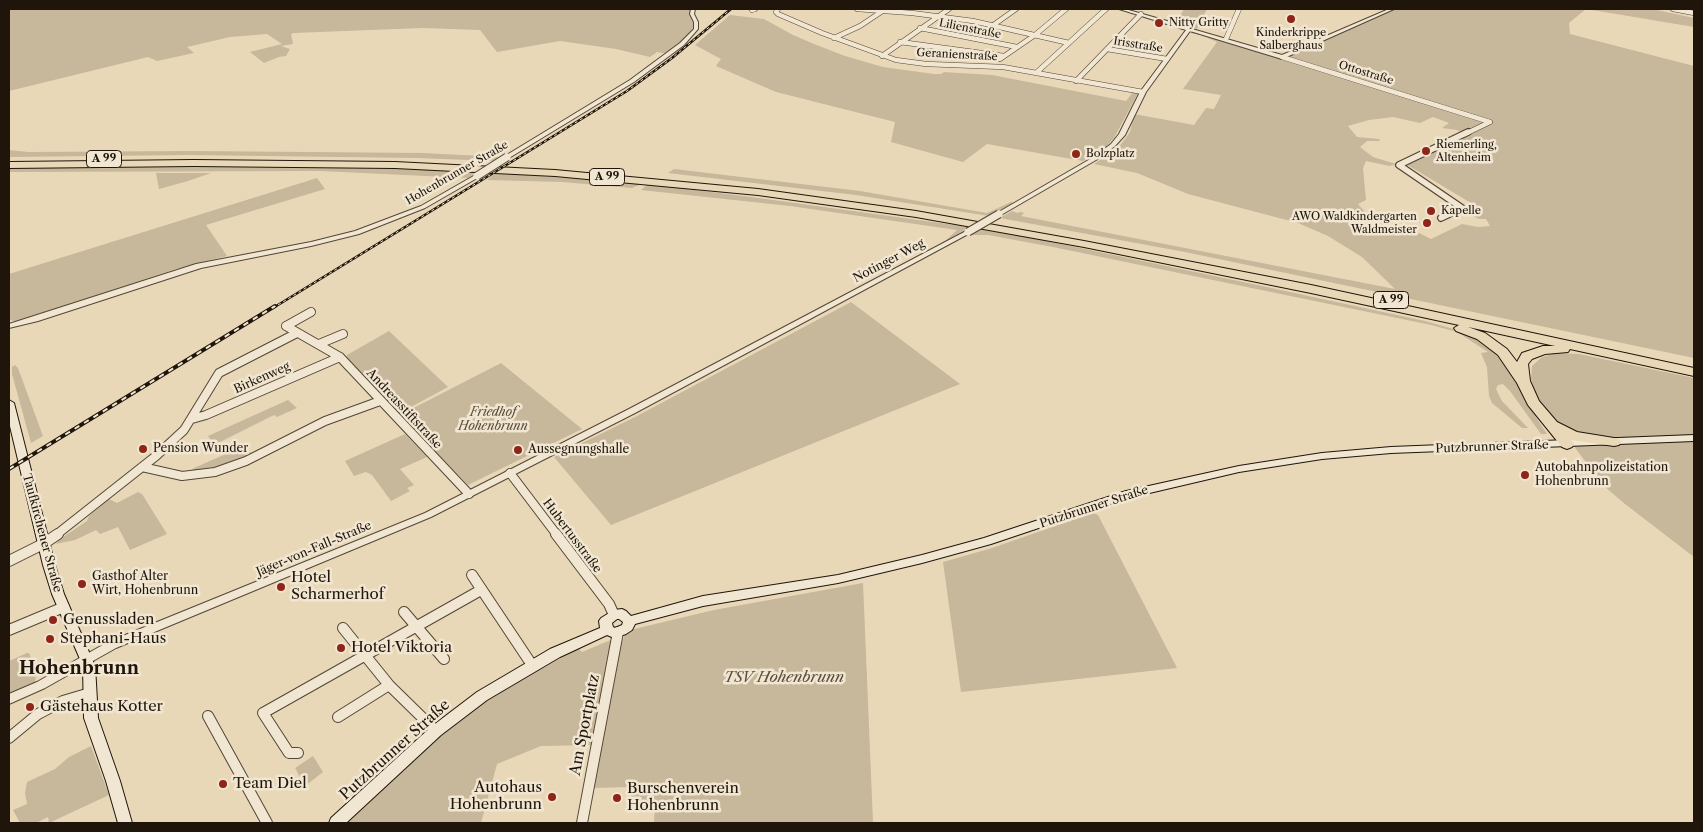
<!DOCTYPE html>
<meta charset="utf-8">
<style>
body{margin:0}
#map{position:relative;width:1703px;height:832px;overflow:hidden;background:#e9d8b8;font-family:"Libre Caslon Text",serif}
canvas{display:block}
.frame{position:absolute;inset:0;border:10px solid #1f150b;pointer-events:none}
</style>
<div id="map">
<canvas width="1703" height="832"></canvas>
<div class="frame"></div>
</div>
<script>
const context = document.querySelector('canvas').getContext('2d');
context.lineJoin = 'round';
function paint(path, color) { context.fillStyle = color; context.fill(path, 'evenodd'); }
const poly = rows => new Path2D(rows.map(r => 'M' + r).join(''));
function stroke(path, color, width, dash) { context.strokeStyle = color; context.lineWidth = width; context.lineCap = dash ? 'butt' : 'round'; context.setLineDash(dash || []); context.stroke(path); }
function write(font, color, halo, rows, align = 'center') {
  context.font = font + ' "Libre Caslon Text",serif'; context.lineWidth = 5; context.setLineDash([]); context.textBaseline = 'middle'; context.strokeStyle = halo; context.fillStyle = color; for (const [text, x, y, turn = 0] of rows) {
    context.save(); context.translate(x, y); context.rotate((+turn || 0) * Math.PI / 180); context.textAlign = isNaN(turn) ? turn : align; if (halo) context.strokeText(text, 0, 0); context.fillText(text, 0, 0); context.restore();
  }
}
paint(poly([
 [9,9,691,9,690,14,694,25,691,34,668,54,657,52,650,57,616,49,560,41,497,52,480,30,422,28,294,33,291,34,293,44,281,46,290,49,286,56,279,57,264,63,250,52,282,44,267,34,230,37,187,47,194,53,157,61,148,57,9,91],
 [1184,9,1207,9,1197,29,1176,23],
 [1395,9,1652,9,1694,18,1694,27,1586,9,1569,23,1570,34,1694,66,1694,358,1185,252,1000,218,1012,211,1017,213,1021,212,1024,213,1021,216,1395,289,1362,257,1328,236,1298,223,1188,194,1137,173,1094,164,1119,147,1130,132,1134,114,1194,125,1206,108,1214,109,1221,95,1183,89,1217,42,1201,35,1190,33,1192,31,1283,59],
 [1393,117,1420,123,1433,117,1449,123,1442,128,1457,130,1468,136,1406,164,1476,206,1464,212,1479,219,1486,219,1490,226,1478,227,1462,224,1431,239,1419,233,1405,231,1385,225,1376,226,1357,220,1360,215,1365,212,1358,204,1366,200,1363,168,1366,161,1390,166,1396,164,1373,157,1360,147,1367,141,1380,141,1379,139,1357,137,1348,126,1369,120],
 [730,15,764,19,793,35,814,44,845,56,883,67,934,74,941,74,944,72,992,75,1126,101,1133,92,1138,93,1114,138,1105,148,1083,161,987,144,963,162,891,142,895,122,776,92,716,66,721,59,695,45],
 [9,150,28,152,192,151,423,153,502,157,494,161,417,158,188,155,9,157],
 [244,166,388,168,477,172,468,178,320,171,9,172,9,168],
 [674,169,860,191,987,213,1011,202,1014,203,989,216,856,195,668,173],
 [156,173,211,173,188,181,159,189],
 [495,173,644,183,632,188,562,182,487,180],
 [317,178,325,189,206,225,227,256,176,269,21,321,13,321,9,319,9,274],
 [648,184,759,198,969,227,942,244,957,230,790,206,641,190],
 [979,229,1042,240,1248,283,1425,321,1461,331,1477,338,1499,354,1518,383,1524,399,1547,434,1541,434,1510,391,1503,384,1498,385,1496,389,1502,401,1528,428,1522,428,1492,403,1489,396,1487,367,1481,353,1488,352,1457,332,1431,325,1053,247,988,235,970,235],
 [851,302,960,384,611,525,554,457,637,416],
 [389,331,448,387,398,414,347,358,347,355],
 [1556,353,1579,354,1694,378,1694,557,1625,504,1604,486,1544,407,1535,393,1531,379,1532,366,1542,357],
 [501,363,582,429,468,485,400,415],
 [15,365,18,368,43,436,31,443,12,374,12,367],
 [288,400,297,408,277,417,274,415,214,445,208,436],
 [405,434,427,457,400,469,414,485,407,488,410,491,391,501,372,475,366,472,354,476,345,461],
 [244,446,252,454,216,470,188,473,194,468],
 [138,492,142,494,167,534,130,550,118,527,100,534,96,530,75,540,56,544,60,539,87,521,89,516,109,499,117,503],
 [1093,513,1098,515,1177,668,961,692,943,562,992,548],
 [863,583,873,823,654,823,655,806,630,805,632,787,593,788,618,654,626,631,714,610],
 [613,639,591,745,541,746,497,764,481,823,346,823,439,736,486,701,578,648,582,652],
 [27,653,29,653,37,671,35,682,9,694,9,661],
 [91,746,109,795,49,823,48,817,36,823,20,823,13,810,27,804,25,793,27,782,55,769,69,757],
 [313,756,323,772,305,786,295,768]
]), '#c7b79b');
const minorFar3 = poly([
 [778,9,776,12,778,14,822,33,896,60,926,64,1003,67,1143,92],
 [857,9,912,13,973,21,1069,43],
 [1673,9,1694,13],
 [752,10,755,9],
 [992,26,1016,9],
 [920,28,1017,47],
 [834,38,860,26,884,10],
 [1226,39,1239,9],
 [900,42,1004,56],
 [1107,49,1167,59],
 [882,56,949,9],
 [1282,57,1490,122],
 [1000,59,1035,35,1066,9],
 [1036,73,1106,9],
 [1076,81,1141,14],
 [1465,134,1490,122]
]);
const minorFar2 = poly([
 [1441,218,1462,208,1399,165,1468,132]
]);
const minorFar1 = poly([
 [286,326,340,357,469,494],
 [286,326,311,312],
 [319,344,343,334],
 [192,419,206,415,340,357],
 [142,467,182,476,215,472,246,461,325,421,380,401],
 [510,473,557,535],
 [56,535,156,456,184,430,219,373,297,333]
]);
const minor = poly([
 [556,534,609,604,614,615],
 [9,561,43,544,58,534],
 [472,575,532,665],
 [404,612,444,659],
 [343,628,389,685,436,731],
 [9,630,64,607],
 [208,716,267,823],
 [338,717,389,685],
 [9,738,38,714,63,701,90,693],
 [298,753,289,753,263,713,481,590],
 [582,823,618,632]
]);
const tertiary = poly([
 [691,9,695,9,694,14,698,22,698,29,684,45,634,82,509,158,505,158,505,156,630,80,680,43,694,29,694,22,690,14,691,9],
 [1119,9,1125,9,1188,27,1192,27,1192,29,1282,55,1389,9,1394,9,1282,59,1190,31,1146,92,1125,135,1115,146,1096,160,1001,215,997,215,997,213,1092,158,1111,144,1119,134,1140,92,1186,30,1119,9],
 [477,174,479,175,479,177,425,208,359,234,311,246,201,268,38,321,9,328,9,324,196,264,311,242,355,231,421,206,477,174],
 [968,230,970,231,970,233,635,413,431,517,116,648,45,688,9,704,9,694,37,682,108,642,425,513,629,409,968,230]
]);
const secondary = poly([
 [9,400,14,403,55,565,64,594,95,666,98,718,120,781,132,823,118,823,106,781,84,718,83,666,52,594,43,565,9,422,9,400],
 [1694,435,1694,441,1391,453,1322,459,1239,472,1128,498,991,544,922,563,838,583,703,606,635,624,632,630,626,634,614,638,607,635,560,657,487,700,441,735,346,823,329,823,331,818,431,727,477,692,550,649,600,628,599,621,601,618,614,610,622,609,626,611,631,616,703,596,838,575,922,555,984,538,1126,491,1239,466,1322,453,1391,447,1694,435],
 [617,619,619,619,623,622,622,625,615,628,613,627,612,623,617,619]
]);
const motorway = poly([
 [194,160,395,162,555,170,758,189,916,211,1084,241,1311,285,1694,368,1694,376,1570,349,1568,352,1545,354,1532,359,1528,364,1530,381,1539,401,1557,422,1577,432,1614,438,1619,439,1621,442,1619,445,1614,446,1571,440,1574,444,1572,447,1567,449,1562,447,1528,405,1517,383,1498,355,1477,339,1456,331,1454,328,1459,325,1311,293,1084,247,916,217,758,195,555,176,395,168,194,166,9,168,9,162,194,160],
 [1468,327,1555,346,1543,346,1522,353,1517,362,1507,349,1485,333,1468,327]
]);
stroke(minorFar3, '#524636', 5.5);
stroke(minorFar2, '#524636', 8);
stroke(minorFar1, '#524636', 10);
stroke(minor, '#524636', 12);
stroke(tertiary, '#524636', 2);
stroke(secondary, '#1f150b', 2);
stroke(motorway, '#1f150b', 2);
stroke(minorFar3, '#f1e6d1', 4.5);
stroke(minorFar2, '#f1e6d1', 5.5);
stroke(minorFar1, '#f1e6d1', 8);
stroke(minor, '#f1e6d1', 10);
paint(tertiary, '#f1e6d1');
paint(secondary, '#f1e6d1');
paint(motorway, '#e9d8b8');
const railFar1 = poly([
 [273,308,627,91,672,58,731,9]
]);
const rail = poly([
 [9,469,275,306]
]);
stroke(railFar1, '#1f150b', 2.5);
stroke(rail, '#1f150b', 4);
stroke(railFar1, '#f1e6d1', 1, [3]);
stroke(rail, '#f1e6d1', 2, [5.5]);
const tertiaryBridge = poly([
 [477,176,507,157],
 [968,232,999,214]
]);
stroke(tertiaryBridge, '#524636', 9, []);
stroke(tertiaryBridge, '#f1e6d1', 7);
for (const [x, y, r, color] of [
 [1291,19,5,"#8f2418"],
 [1159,23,5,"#8f2418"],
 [1426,151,5,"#8f2418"],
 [1076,154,5,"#8f2418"],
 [1431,211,5,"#8f2418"],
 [1427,223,5,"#8f2418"],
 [143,449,5,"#8f2418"],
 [518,450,5,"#8f2418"],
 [1525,475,5,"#8f2418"],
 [82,584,5,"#8f2418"],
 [281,587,5,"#8f2418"],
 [53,620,5,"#8f2418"],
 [50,639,5,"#8f2418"],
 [341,648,5,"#8f2418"],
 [30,707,5,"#8f2418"],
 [223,784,5,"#8f2418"],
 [552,797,5,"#8f2418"],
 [617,798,5,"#8f2418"]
]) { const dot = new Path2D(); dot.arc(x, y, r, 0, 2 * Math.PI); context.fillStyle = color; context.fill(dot); stroke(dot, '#f1e6d1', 2); }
write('11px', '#1f150b', '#f1e6d1', [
 ["Nitty Gritty",1169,23],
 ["Kinderkrippe",1291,33,"center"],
 ["Salberghaus",1291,46,"center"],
 ["Riemerling,",1436,145],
 ["Altenheim",1436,158],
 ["Bolzplatz",1086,154],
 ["Kapelle",1441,211],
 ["AWO Waldkindergarten",1417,217,"right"],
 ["Waldmeister",1417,230,"right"]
], 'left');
write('11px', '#1f150b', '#f1e6d1', [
 ["Lilienstraße",970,29,11],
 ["Irisstraße",1138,45,9],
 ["Geranienstraße",957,55,3],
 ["Ottostraße",1366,73,17],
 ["Hohenbrunner Straße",457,173,-30]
]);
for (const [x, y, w] of [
 [104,159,35],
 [607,177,35],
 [1391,300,35]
]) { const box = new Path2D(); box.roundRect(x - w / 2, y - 8.5, w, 17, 4); context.fillStyle = '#f1e6d1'; context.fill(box); stroke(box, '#1f150b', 1); }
write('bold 11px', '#1f150b', null, [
 ["A 99",104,159],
 ["A 99",607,177],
 ["A 99",1391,300]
]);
write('12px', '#1f150b', '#f1e6d1', [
 ["Notinger Weg",889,261,-28],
 ["Birkenweg",262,378,-24],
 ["Andreasstiftstraße",404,409,47],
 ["Putzbrunner Straße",1492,447,-2],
 ["Putzbrunner Straße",1094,507,-18],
 ["Taufkirchener Straße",42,533,75],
 ["Hubertusstraße",572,536,53],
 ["Jäger-von-Fall-Straße",314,549,-23]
]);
write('italic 12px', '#5a4e3d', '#f1e6d1', [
 ["Friedhof",493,413],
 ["Hohenbrunn",493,427]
]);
write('12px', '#1f150b', '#f1e6d1', [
 ["Pension Wunder",153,449],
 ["Aussegnungshalle",528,450],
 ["Autobahnpolizeistation",1535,468],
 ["Hohenbrunn",1535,482],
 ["Gasthof Alter",92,577],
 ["Wirt, Hohenbrunn",92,591]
], 'left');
write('15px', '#1f150b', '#f1e6d1', [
 ["Hotel",291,578],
 ["Scharmerhof",291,595],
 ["Genussladen",63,620],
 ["Stephani-Haus",60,639],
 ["Hotel Viktoria",351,648],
 ["Gästehaus Kotter",40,707],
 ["Team Diel",233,784],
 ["Autohaus",542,788,"right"],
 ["Hohenbrunn",542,805,"right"],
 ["Burschenverein",627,789],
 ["Hohenbrunn",627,806]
], 'left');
write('italic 15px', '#5a4e3d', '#f1e6d1', [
 ["TSV Hohenbrunn",784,678]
]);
write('15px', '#1f150b', '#f1e6d1', [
 ["Am Sportplatz",585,725,-79],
 ["Putzbrunner Straße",395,750,-42]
]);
write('bold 18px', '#1f150b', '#f1e6d1', [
 ["Hohenbrunn",79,669]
]);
</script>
